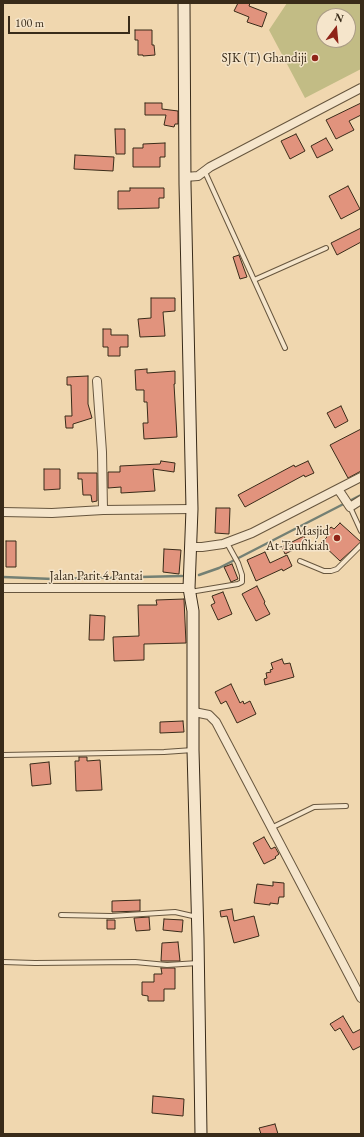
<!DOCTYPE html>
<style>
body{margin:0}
#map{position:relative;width:364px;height:1137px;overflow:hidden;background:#f0d7af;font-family:"EB Garamond",serif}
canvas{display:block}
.frame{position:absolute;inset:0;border:4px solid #392b19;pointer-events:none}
.north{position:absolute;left:316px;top:8px;width:40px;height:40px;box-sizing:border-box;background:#f5e5cb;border:1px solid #aa9b84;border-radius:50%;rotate:16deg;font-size:11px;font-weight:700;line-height:16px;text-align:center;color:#392b19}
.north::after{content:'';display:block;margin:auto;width:14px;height:18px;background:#8f2418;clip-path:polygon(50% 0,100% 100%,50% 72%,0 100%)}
.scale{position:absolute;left:8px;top:16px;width:122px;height:18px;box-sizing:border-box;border:2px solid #392b19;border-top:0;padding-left:5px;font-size:12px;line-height:14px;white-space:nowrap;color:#392b19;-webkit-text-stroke:3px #f5e5cb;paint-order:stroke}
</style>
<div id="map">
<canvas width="364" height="1137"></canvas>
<div class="frame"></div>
<div class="north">N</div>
<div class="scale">100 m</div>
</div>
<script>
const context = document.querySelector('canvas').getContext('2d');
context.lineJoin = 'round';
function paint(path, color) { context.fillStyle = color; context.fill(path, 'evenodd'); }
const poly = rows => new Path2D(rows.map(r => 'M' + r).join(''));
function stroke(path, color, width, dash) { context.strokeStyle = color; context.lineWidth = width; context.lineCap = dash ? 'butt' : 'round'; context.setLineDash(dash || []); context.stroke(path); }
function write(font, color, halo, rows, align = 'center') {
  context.font = font + ' "EB Garamond",serif'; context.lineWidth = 3; context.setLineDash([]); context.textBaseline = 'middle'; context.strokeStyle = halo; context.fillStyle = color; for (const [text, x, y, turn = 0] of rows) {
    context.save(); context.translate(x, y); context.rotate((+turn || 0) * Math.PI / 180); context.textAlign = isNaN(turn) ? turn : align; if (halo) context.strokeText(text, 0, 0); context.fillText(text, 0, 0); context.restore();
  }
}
paint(poly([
 [287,3,361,3,361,69,305,98,269,30],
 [324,16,348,16,348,40,324,40]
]), '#c2bc85');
stroke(poly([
 [199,575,219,568,361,495],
 [3,577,53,579,182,576]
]), '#748074', 2.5);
const building = poly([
 [238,3,250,3,249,6,267,13,262,27,247,22,249,17,234,11,238,3],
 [135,30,152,30,152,45,154,45,155,55,143,56,143,55,138,55,138,40,135,40,135,30],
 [145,103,162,103,162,109,178,111,178,124,175,124,174,127,164,125,166,115,145,115,145,103],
 [361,103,361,115,349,121,354,130,336,139,326,120,361,103],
 [115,129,125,129,125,154,116,154,115,129],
 [296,134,305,151,290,159,281,141,296,134],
 [326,138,333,150,317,158,311,146,326,138],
 [165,143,165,157,160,157,160,167,133,167,133,148,143,148,143,144,165,143],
 [75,155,114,157,113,171,74,169,75,155],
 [348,186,360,209,341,219,329,196,348,186],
 [130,188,164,188,164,198,159,198,159,208,118,209,118,191,130,191,130,188],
 [361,228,361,242,337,255,331,243,361,228],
 [239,255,247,277,240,279,233,257,239,255],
 [151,298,175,298,175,311,163,312,165,336,140,337,138,319,151,318,151,298],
 [103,329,111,329,111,335,128,335,128,347,120,347,120,356,108,356,108,347,103,347,103,329],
 [147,369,147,373,175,371,175,384,174,384,177,437,144,439,143,423,148,423,147,402,144,402,144,390,136,390,135,370,147,369],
 [88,376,88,404,92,418,73,424,73,428,66,428,65,416,72,416,71,385,67,385,67,377,88,376],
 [341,406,348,421,335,428,327,413,341,406],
 [361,429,361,471,348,478,330,445,361,429],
 [161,461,175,463,174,472,153,469,155,491,121,493,121,487,108,488,108,472,120,472,120,466,160,464,161,461],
 [308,461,314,473,305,477,304,475,245,507,238,495,294,465,295,467,308,461],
 [44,469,60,469,60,489,44,490,44,469],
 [78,473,97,473,97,501,92,502,91,495,83,495,82,479,78,479,78,473],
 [216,508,230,508,229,534,215,533,216,508],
 [340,523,361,542,340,561,321,543,327,537,325,534,331,527,334,529,340,523],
 [304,536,307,543,285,554,282,547,304,536],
 [6,541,16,541,16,567,6,567,6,541],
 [164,549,181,550,179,574,163,572,164,549],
 [265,552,270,563,287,555,292,566,283,571,282,569,256,581,247,560,265,552],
 [232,564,238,579,231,582,224,567,232,564],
 [257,586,265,602,264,603,270,614,256,621,242,594,257,586],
 [223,592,232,614,218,620,211,605,215,603,212,596,223,592],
 [184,599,186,643,144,644,144,660,114,661,113,637,139,636,138,605,157,605,156,600,184,599],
 [90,615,105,616,104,640,89,640,90,615],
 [282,659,284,664,290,663,294,677,265,685,264,679,267,678,266,673,271,672,270,670,273,669,271,663,282,659],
 [231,684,240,703,243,701,244,704,250,701,256,714,237,723,226,701,221,704,215,692,231,684],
 [183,721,184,732,160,733,160,722,183,721],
 [79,757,87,757,87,761,100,760,102,790,76,791,75,761,79,761,79,757],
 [49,762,51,784,32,786,30,764,49,762],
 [264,837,271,849,275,847,279,854,275,857,276,858,264,864,253,843,264,837],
 [273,882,284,883,284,897,279,897,278,904,270,903,270,905,254,903,257,884,273,886,273,882],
 [140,900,140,911,112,912,112,901,140,900],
 [232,909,234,921,254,916,259,936,234,943,227,916,221,917,220,911,232,909],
 [149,917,150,930,136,931,134,918,149,917],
 [164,919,183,920,182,932,163,930,164,919],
 [107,920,115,920,115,929,107,929,107,920],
 [178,942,180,961,161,961,162,943,178,942],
 [161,968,175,968,175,989,164,989,164,1001,148,1001,148,996,142,995,142,982,154,982,154,974,162,974,161,968],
 [343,1016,353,1033,361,1029,361,1046,353,1050,340,1028,335,1031,330,1024,343,1016],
 [153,1096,184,1099,183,1116,152,1113,153,1096],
 [275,1124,278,1134,261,1134,259,1128,275,1124]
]);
paint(building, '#e1937d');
stroke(building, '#392b19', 1);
const lane = poly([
 [205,172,285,348],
 [254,280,326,248],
 [350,507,361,531],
 [300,561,324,571,331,571,337,569,361,545],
 [190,592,238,584,242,582,242,575,238,563,227,543],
 [3,755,164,752,193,750],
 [271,828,314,807,346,806],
 [61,915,111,916,175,912,197,917],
 [3,962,35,963,135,962,167,965,198,963]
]);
const street = poly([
 [185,177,198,176,210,167,361,88],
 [97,381,102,452,103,510],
 [338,489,350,507,361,500],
 [3,512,52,513,103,510,192,509],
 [191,547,202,547,223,544,252,533,361,477],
 [3,588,189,588],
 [194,712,209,715,216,722,361,998]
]);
const secondary = poly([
 [184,3,185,184,192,509,189,588,193,611,193,750,198,938,201,1134]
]);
stroke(lane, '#67563e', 6);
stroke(street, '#67563e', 10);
stroke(secondary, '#392b19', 13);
stroke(lane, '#f5e5cb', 4);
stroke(street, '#f5e5cb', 8);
stroke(secondary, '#f5e5cb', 11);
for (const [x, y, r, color] of [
 [315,58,4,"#8f2418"],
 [337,538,4,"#8f2418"]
]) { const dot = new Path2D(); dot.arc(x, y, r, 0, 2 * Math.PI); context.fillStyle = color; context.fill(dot); stroke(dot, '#f5e5cb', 1.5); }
write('13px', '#392b19', '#f5e5cb', [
 ["SJK (T) Ghandiji",307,58],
 ["Masjid",329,531],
 ["At-Taufikiah",329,546]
], 'right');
write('13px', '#392b19', '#f5e5cb', [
 ["Jalan Parit 4 Pantai",96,576]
]);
</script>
